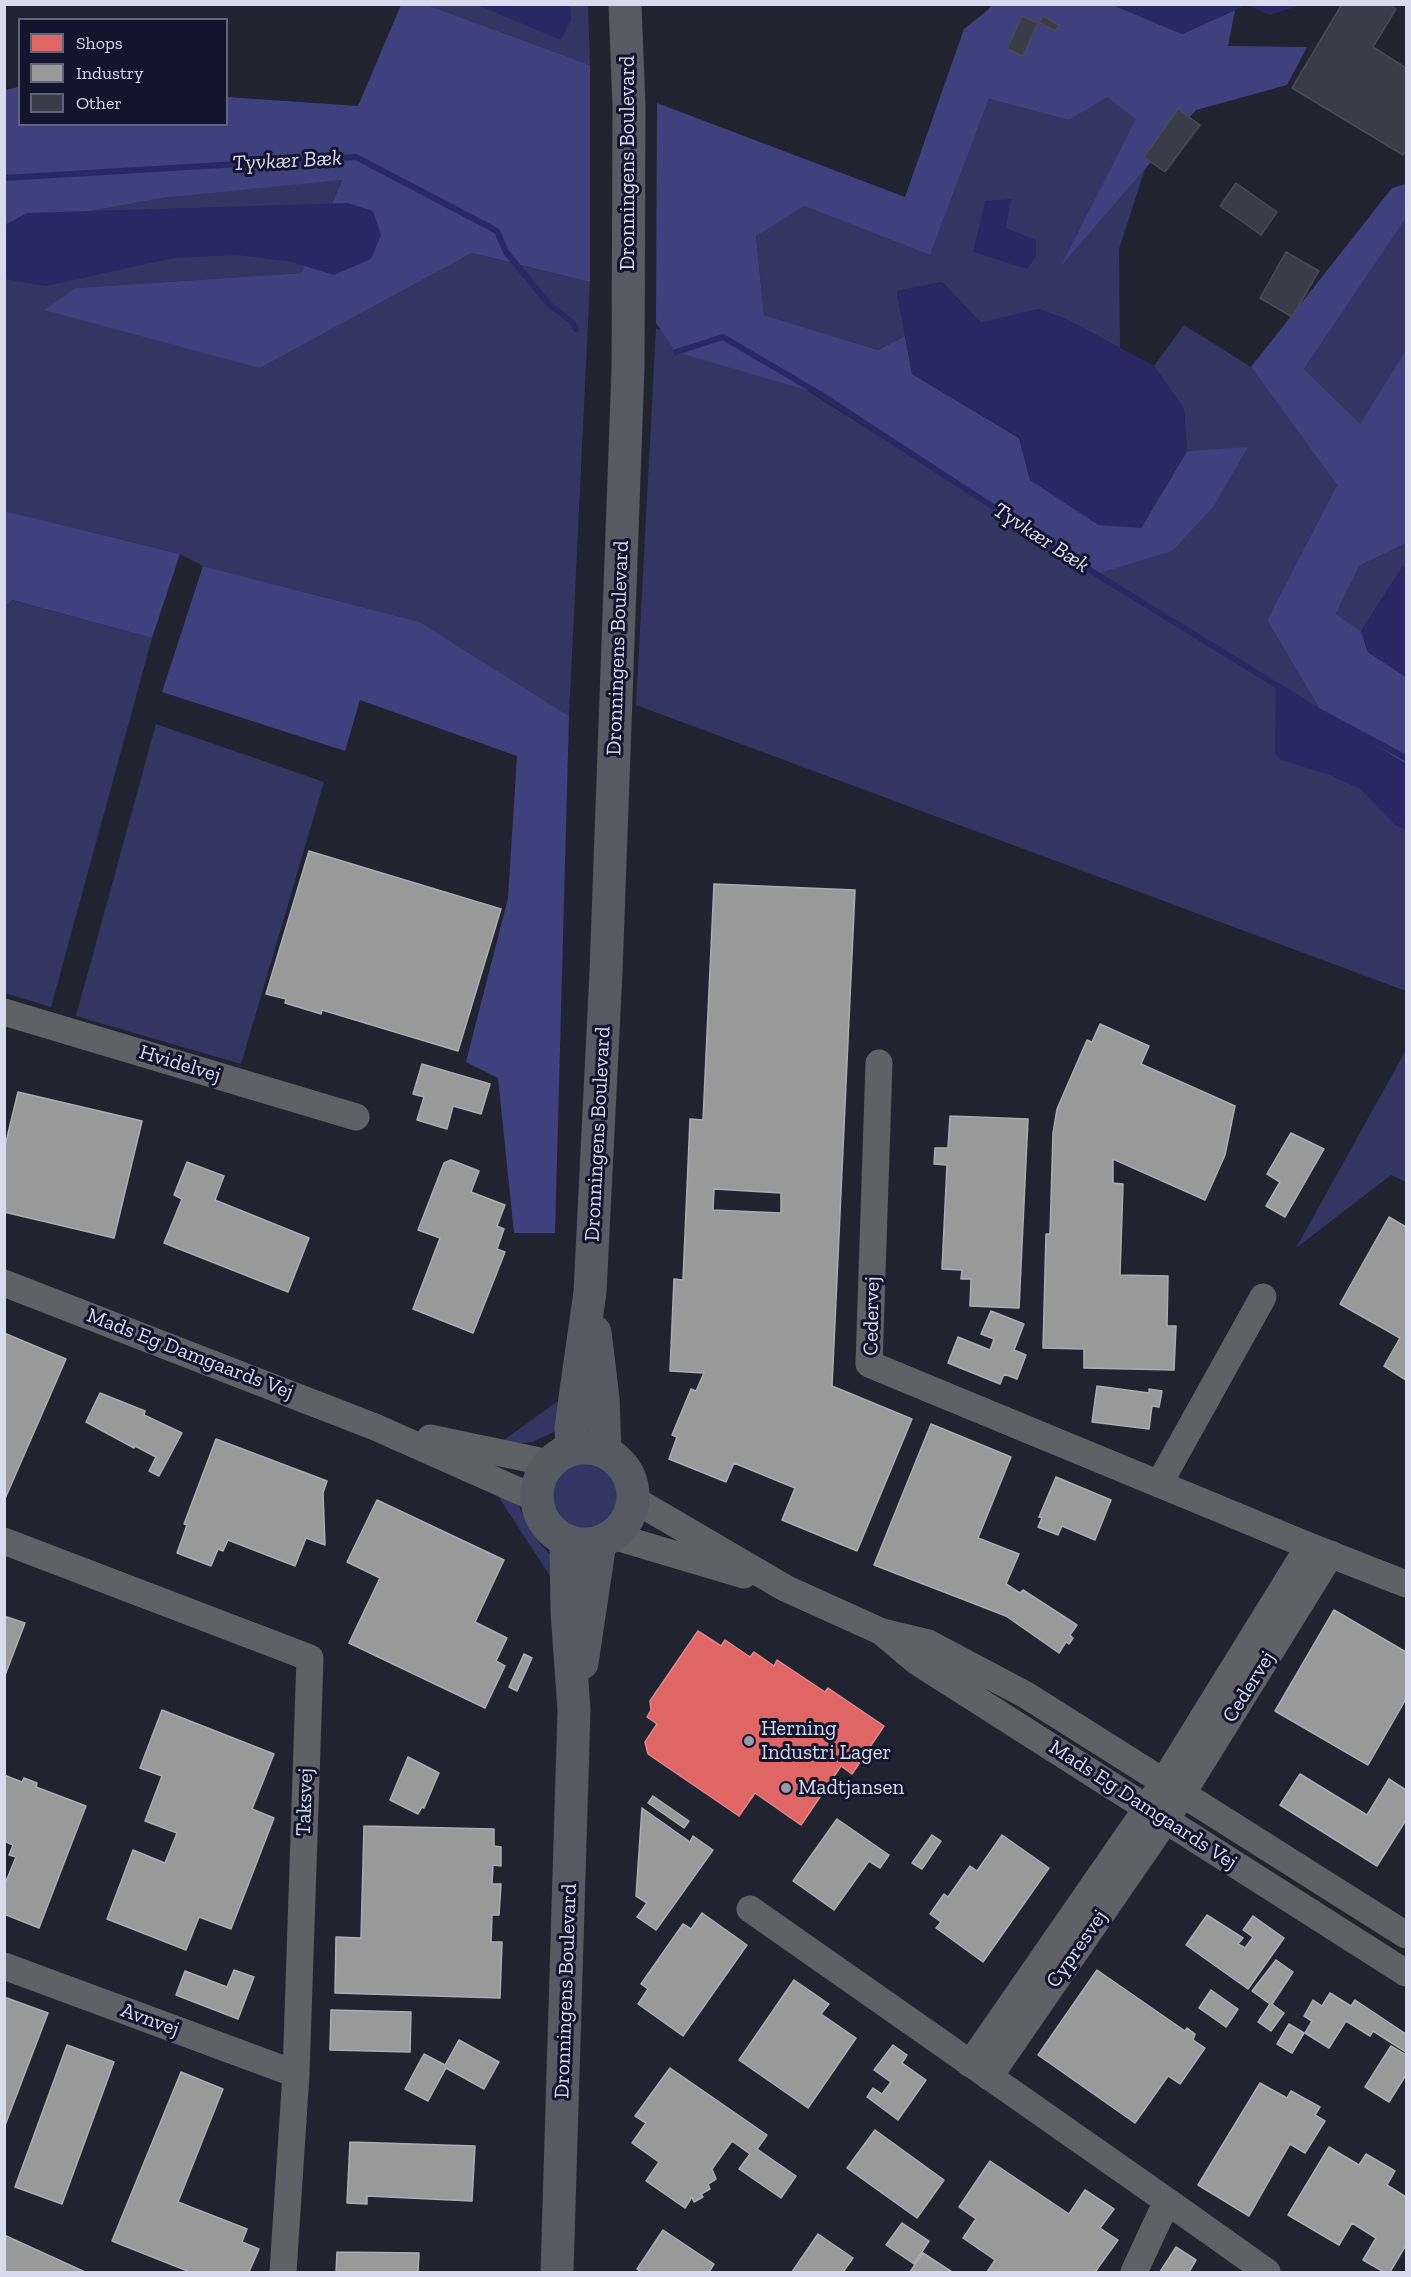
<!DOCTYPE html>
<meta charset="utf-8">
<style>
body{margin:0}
#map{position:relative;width:1411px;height:2277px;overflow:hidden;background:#212331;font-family:"Zilla Slab",serif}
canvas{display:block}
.frame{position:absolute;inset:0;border:6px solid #d8dbed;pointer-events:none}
.legend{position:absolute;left:18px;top:18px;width:210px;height:108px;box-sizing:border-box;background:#13142d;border:2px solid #62647a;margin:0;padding:8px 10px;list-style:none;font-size:18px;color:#d8dbed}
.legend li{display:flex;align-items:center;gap:12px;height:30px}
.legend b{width:30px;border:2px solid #62647a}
</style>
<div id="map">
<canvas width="1411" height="2277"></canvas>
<div class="frame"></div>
<ul class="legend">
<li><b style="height:16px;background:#e06666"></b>Shops</li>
<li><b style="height:16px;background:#999"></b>Industry</li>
<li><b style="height:16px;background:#3b3c49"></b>Other</li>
</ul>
</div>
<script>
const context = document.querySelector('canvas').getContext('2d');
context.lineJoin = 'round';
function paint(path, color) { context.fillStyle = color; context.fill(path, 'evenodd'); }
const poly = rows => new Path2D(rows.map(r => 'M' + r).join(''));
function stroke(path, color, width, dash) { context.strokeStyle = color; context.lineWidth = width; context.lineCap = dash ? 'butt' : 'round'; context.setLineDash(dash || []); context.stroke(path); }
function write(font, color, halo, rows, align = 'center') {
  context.font = font + ' "Zilla Slab",serif'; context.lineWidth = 6; context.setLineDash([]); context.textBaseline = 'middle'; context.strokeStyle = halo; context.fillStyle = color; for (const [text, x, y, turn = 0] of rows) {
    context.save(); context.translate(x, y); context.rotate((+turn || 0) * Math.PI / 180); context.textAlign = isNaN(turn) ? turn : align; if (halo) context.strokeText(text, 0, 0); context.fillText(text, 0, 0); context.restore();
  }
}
paint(poly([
 [427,5,588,5,590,65],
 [1107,96,1137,119,1063,263,1145,169,1119,249,1120,348,1066,319,1038,309,981,323,942,282,897,291,905,336,878,350,764,315,756,235,804,206,930,255,989,99,1069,120],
 [342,179,301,273,76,288,260,368,472,253,590,282,569,716,420,622,203,566,180,554,5,511,5,227,162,198],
 [1406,218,1406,350,1360,425,1304,369],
 [1184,325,1251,367,1337,485,1267,620,1322,713,1406,764,1406,991,636,705,656,329,723,337,1096,574,1247,448,1187,451,1184,409,1154,366],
 [1406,543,1406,566,1403,566,1361,631,1336,614,1359,566],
 [11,600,152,638,51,1007,5,993,4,606],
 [156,724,324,782,241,1064,76,1016],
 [1406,1050,1406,1182,1391,1175,1296,1248],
 [558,1401,569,1402,560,1426,554,1432,532,1442,502,1445,504,1440],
 '552 1495a33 33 0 1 1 66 0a33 33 0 1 1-66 0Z',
 [498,1496,517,1502,531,1532,550,1555,550,1576]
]), '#333663');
paint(poly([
 [401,5,427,5,590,65,590,282,472,253,260,368,44,310,76,288,301,273,342,180,162,198,5,227,4,90,19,87,20,124,226,124,227,97,358,106],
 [991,5,1113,5,1182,34,1235,10,1228,46,1307,47,1287,85,1196,110,1061,266,1136,119,1107,97,1069,120,989,99,930,255,804,206,756,236,764,315,878,350,905,336,912,374,1019,438,1030,480,1141,528,1187,451,1248,447,1213,507,1172,551,1096,574,820,394,676,352,656,323,657,103,905,197,964,29,989,9],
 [1406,184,1406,218,1304,369,1360,424,1406,350,1406,543,1359,566,1336,614,1361,631,1368,652,1406,677,1406,764,1322,713,1267,620,1337,485,1251,367,1392,188],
 [5,511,180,554,152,638,12,600,5,606],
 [203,566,420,622,569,716,555,1233,514,1233,498,1078,466,1062,508,898,517,756,360,700,345,751,162,692]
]), '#3e417d');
paint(poly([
 [477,5,570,5,571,20,561,40],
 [1113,5,1113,4,1301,5,1270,15,1247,5,1182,34],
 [1011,199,1006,228,1036,240,1036,257,1027,269,973,252,985,201],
 [348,203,373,211,381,235,371,259,334,275,292,262,237,255,174,258,46,286,5,279,5,225,27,213],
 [942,282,981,323,1038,309,1066,319,1154,366,1184,409,1187,451,1141,528,1098,525,1030,480,1019,437,912,374,897,291],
 [1403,566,1406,566,1406,677,1368,652,1361,631],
 [1276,684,1406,764,1406,829,1395,825,1360,789,1330,775,1281,760,1275,753]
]), '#282864');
const shops = poly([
 [698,1631,721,1646,725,1640,750,1657,754,1652,774,1666,777,1660,825,1692,828,1688,884,1726,852,1774,841,1766,801,1825,755,1793,739,1816,648,1754,645,1742,657,1724,647,1717,651,1710,650,1701,698,1631]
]);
paint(shops, '#e06666');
stroke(shops, '#de898e', 1.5);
const industry = poly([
 [309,851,501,909,458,1051,322,1010,321,1014,285,1003,286,999,266,994,309,851],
 [714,884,855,890,832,1386,912,1419,857,1551,782,1520,795,1488,734,1463,726,1482,669,1459,677,1437,672,1435,691,1389,696,1391,704,1373,670,1371,674,1279,683,1280,690,1119,703,1120,714,884],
 [714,1189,781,1193,781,1213,713,1210,714,1189],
 [1100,1024,1149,1046,1141,1064,1235,1106,1225,1155,1205,1200,1113,1159,1113,1183,1123,1184,1120,1275,1168,1276,1167,1326,1176,1326,1174,1370,1084,1368,1084,1349,1043,1348,1046,1234,1050,1234,1053,1133,1057,1109,1087,1040,1092,1042,1100,1024],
 [422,1064,490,1084,481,1114,453,1106,447,1129,417,1120,424,1097,413,1094,422,1064],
 [18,1092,142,1121,114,1238,4,1212,4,1150,18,1092],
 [950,1116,1028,1119,1019,1308,970,1306,971,1279,961,1279,962,1270,942,1269,947,1165,934,1164,935,1148,948,1148,950,1116],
 [1291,1133,1324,1149,1285,1217,1266,1206,1280,1182,1267,1174,1291,1133],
 [451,1160,479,1171,471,1192,505,1205,497,1226,504,1229,497,1249,505,1252,473,1333,413,1309,440,1238,418,1230,444,1163,451,1160],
 [187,1162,224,1176,215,1200,309,1238,288,1292,164,1243,182,1199,174,1195,187,1162],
 [1389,1217,1406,1227,1406,1380,1384,1366,1400,1338,1340,1304,1389,1217],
 [991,1311,1024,1324,1014,1350,1026,1355,1017,1379,1004,1374,1000,1384,948,1363,958,1337,990,1350,994,1339,981,1334,991,1311],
 [4,1333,66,1359,4,1501,4,1333],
 [1097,1386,1149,1393,1149,1389,1162,1391,1159,1407,1152,1406,1149,1429,1092,1422,1097,1386],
 [100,1393,145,1411,144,1415,182,1433,159,1476,149,1471,156,1457,135,1446,134,1448,86,1422,100,1393],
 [931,1424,1011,1457,978,1538,1019,1554,1006,1584,1020,1593,1023,1590,1077,1625,1070,1635,1073,1638,1069,1644,1066,1642,1059,1653,1006,1616,874,1565,931,1424],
 [216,1439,327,1481,323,1493,325,1545,306,1538,295,1566,228,1540,223,1551,218,1549,211,1566,177,1553,187,1525,184,1524,216,1439],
 [1056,1477,1111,1500,1095,1540,1062,1526,1058,1535,1038,1527,1042,1518,1039,1517,1056,1477],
 [377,1500,504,1560,475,1622,507,1638,496,1661,505,1666,485,1708,349,1643,380,1578,347,1562,377,1500],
 [1334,1610,1406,1652,1406,1699,1368,1765,1275,1711,1334,1610],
 [4,1616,25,1623,4,1678,4,1616],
 [524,1654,532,1658,517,1691,509,1687,524,1654],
 [162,1710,274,1754,252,1809,274,1818,231,1929,199,1917,186,1950,107,1919,133,1850,165,1863,177,1833,145,1821,162,1776,140,1768,162,1710],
 [408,1757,439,1773,424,1808,422,1807,418,1814,390,1800,408,1757],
 [1300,1774,1367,1815,1389,1779,1406,1790,1406,1820,1377,1866,1280,1805,1300,1774],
 [4,1775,22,1782,24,1778,37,1783,36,1787,86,1806,39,1928,4,1914,4,1886,16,1857,9,1855,13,1845,4,1841,4,1775],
 [653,1796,689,1821,684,1828,648,1803,653,1796],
 [642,1808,690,1842,693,1836,713,1850,656,1930,637,1917,647,1903,636,1896,642,1808],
 [837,1819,889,1855,880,1868,869,1861,834,1910,793,1881,837,1819],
 [364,1826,494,1829,494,1846,501,1847,501,1866,493,1865,492,1884,501,1884,499,1915,492,1915,491,1942,502,1942,500,1998,335,1993,336,1937,361,1938,364,1826],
 [932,1835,941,1841,922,1869,912,1863,932,1835],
 [1002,1835,1049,1868,983,1962,936,1928,941,1922,930,1914,944,1894,948,1897,970,1866,977,1871,1002,1835],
 [702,1913,747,1945,683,2036,638,2004,648,1989,641,1984,683,1924,691,1929,702,1913],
 [1207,1915,1243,1938,1238,1944,1245,1948,1253,1937,1243,1930,1253,1916,1284,1938,1248,1989,1186,1945,1207,1915],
 [1276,1960,1293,1972,1272,2004,1284,2013,1271,2031,1258,2022,1270,2004,1252,1991,1276,1960],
 [234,1970,254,1977,238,2019,176,1995,185,1971,227,1987,234,1970],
 [1097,1970,1185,2031,1187,2028,1195,2034,1193,2040,1205,2048,1180,2084,1168,2076,1135,2123,1038,2055,1097,1970],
 [794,1980,829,2004,821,2014,856,2038,808,2108,739,2060,794,1980],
 [1211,1990,1238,2009,1226,2027,1199,2008,1211,1990],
 [1330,1993,1351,2006,1355,2000,1406,2034,1406,2052,1373,2031,1370,2036,1346,2021,1329,2048,1305,2033,1312,2021,1304,2016,1313,2000,1322,2006,1330,1993],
 [4,1997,48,2013,4,2128,4,1997],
 [331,2010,411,2012,410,2052,330,2050,331,2010],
 [1289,2024,1304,2033,1292,2053,1277,2044,1289,2024],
 [459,2040,499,2062,484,2089,446,2068,428,2101,405,2089,424,2054,445,2065,459,2040],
 [67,2045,114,2062,62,2204,15,2187,67,2045],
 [893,2045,907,2055,902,2063,926,2080,898,2120,867,2097,873,2088,882,2094,891,2082,874,2070,893,2045],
 [1391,2046,1406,2055,1406,2075,1389,2102,1365,2087,1391,2046],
 [670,2068,767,2135,757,2149,796,2176,781,2198,739,2169,750,2154,732,2141,712,2169,716,2179,708,2184,710,2189,701,2194,703,2197,694,2202,692,2197,685,2208,646,2181,659,2162,632,2143,646,2123,635,2116,670,2068],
 [181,2072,223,2089,178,2202,247,2229,242,2242,259,2249,249,2272,190,2272,112,2241,181,2072],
 [1260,2083,1287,2098,1291,2091,1320,2107,1315,2115,1325,2121,1305,2153,1290,2144,1249,2216,1198,2185,1260,2083],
 [875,2130,944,2180,917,2218,847,2168,875,2130],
 [350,2142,475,2146,472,2201,367,2196,367,2204,347,2203,350,2142],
 [1329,2147,1359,2165,1366,2154,1395,2171,1387,2185,1406,2197,1406,2245,1390,2272,1384,2272,1363,2260,1376,2238,1352,2223,1339,2245,1288,2215,1329,2147],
 [990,2161,1069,2214,1085,2190,1114,2209,1100,2228,1118,2240,1095,2272,987,2272,995,2260,963,2238,976,2219,959,2207,990,2161],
 [902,2223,929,2241,914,2264,886,2245,902,2223],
 [663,2230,714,2264,709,2272,642,2272,637,2269,663,2230],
 [818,2234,853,2258,843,2272,792,2272,818,2234],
 [4,2235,85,2272,4,2272,4,2235],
 [1176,2247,1196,2260,1189,2272,1160,2272,1176,2247],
 [337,2252,419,2253,418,2272,336,2272,337,2252],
 [923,2253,952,2272,910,2272,923,2253]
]);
paint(industry, '#999');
stroke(industry, '#acadb2', 1.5);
stroke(poly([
 [4,178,356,157,497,231,506,252,549,304,572,322,576,329],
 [676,352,723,337,820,394,1096,574,1322,713,1406,758]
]), '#282864', 6);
const building = poly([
 [1342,4,1389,4,1396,9,1373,47,1406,68,1406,150,1403,155,1292,88,1342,4],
 [1022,16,1038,23,1023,56,1007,49,1022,16],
 [1043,16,1059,25,1055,31,1039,22,1043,16],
 [1178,109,1200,125,1165,172,1144,157,1178,109],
 [1236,183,1277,212,1261,235,1220,206,1236,183],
 [1286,252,1319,271,1292,317,1260,298,1286,252]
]);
paint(building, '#3b3c49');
stroke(building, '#484a56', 1.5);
stroke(poly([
 [4,1012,356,1117],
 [879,1063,869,1364,1309,1546,1406,1584],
 [4,1283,375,1427,537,1499],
 [430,1438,549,1463],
 [1159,1484,1263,1297],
 [633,1499,785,1588,882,1632,928,1643,1026,1695,1406,1935],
 [613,1536,744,1575],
 [4,1541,310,1658,296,2074,283,2272],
 [885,1635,916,1661,1406,1973],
 [750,1909,1167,2201,1134,2272],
 [4,1966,296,2074],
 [970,2064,1147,1808,1309,1546],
 [989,2077,1166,1820,1331,1554],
 [1167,2201,1267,2272]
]), '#606167', 27);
stroke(poly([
 [595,1332,603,1398,605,1452],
 '537 1496a48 48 0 1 1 96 0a48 48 0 1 1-96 0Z',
 [572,1449,571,1429,575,1398,590,1292,606,972,628,368,629,107,625,4],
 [582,1663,600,1542],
 [557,2272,574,1710,567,1612,566,1541]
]), '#575963', 33);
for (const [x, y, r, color] of [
 [749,1741,6,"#989bab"],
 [786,1788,6,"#989bab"]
]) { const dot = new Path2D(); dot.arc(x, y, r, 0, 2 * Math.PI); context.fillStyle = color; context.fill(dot); stroke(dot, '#13142d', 2); }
write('21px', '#d8dbed', '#13142d', [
 ["Dronningens Boulevard",628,163,-90],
 ["Dronningens Boulevard",618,648,-88],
 ["Hvidelvej",180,1064,17],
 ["Dronningens Boulevard",598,1134,-87],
 ["Cedervej",872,1316,-89],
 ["Mads Eg Damgaards Vej",190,1354,21],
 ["Cedervej",1249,1687,-58],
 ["Taksvej",305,1802,-88],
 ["Mads Eg Damgaards Vej",1143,1805,33],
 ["Cypresvej",1077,1949,-55],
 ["Dronningens Boulevard",566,1991,-88],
 ["Avnvej",150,2020,20]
]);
write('21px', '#d8dbed', '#13142d', [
 ["Herning",761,1729],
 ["Industri Lager",761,1753],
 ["Madtjansen",798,1788]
], 'left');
write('italic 22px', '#d8dbef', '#13142d', [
 ["Tyvkær Bæk",287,161,-3],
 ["Tyvkær Bæk",1041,538,33]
]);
</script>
